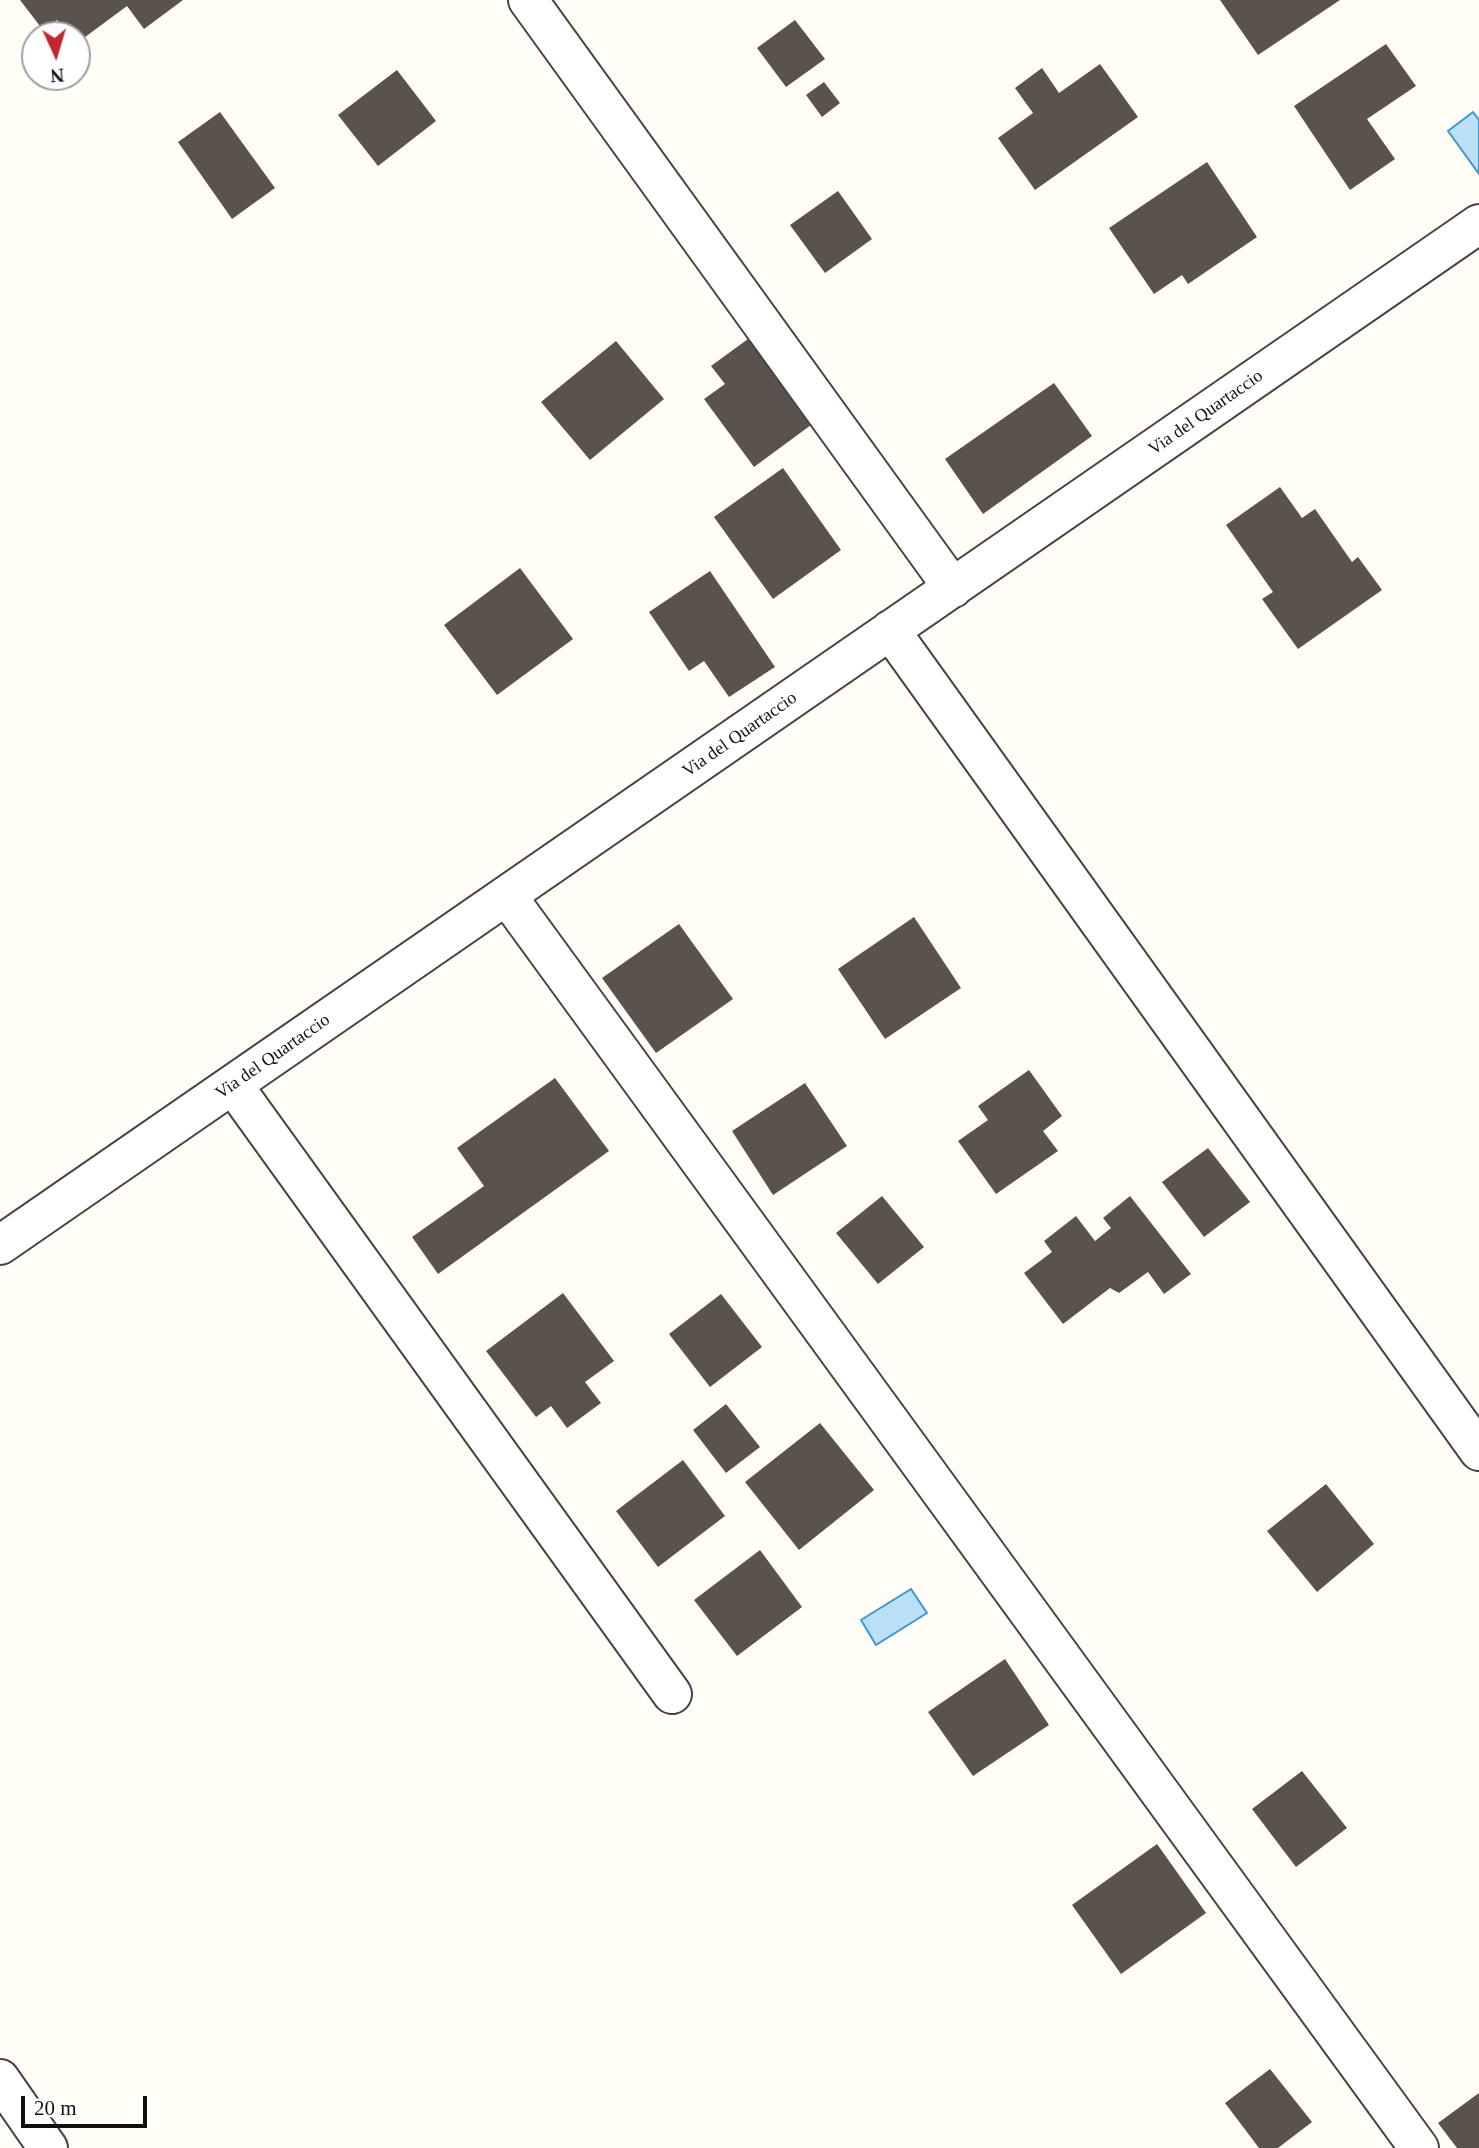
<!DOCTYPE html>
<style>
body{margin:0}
#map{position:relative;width:1479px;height:2148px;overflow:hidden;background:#fffdf5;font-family:Georgia,serif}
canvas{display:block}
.north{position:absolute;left:21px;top:21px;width:70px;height:70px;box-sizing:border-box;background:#fff;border:2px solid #a0a0a0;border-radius:50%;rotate:176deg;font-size:19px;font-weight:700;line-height:28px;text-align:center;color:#111}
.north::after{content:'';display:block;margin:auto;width:24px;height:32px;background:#c4262e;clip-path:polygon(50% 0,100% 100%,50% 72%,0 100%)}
.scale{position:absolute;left:21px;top:2096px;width:126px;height:32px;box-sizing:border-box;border:4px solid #111;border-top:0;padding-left:9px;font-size:21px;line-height:24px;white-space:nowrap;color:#111;-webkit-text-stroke:5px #fff;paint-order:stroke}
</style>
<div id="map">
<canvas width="1479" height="2148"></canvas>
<div class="north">N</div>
<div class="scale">20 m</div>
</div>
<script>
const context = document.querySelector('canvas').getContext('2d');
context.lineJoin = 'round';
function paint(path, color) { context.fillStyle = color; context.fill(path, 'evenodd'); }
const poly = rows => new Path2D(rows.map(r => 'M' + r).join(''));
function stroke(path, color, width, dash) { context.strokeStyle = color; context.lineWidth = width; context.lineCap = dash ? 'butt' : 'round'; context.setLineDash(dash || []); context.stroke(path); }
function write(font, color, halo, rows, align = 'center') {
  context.font = font + ' Georgia,serif'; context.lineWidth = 7; context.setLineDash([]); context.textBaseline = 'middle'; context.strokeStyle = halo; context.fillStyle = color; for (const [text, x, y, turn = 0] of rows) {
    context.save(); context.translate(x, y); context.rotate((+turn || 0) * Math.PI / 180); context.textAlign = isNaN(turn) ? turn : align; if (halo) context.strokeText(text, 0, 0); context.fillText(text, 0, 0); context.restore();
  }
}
const water = poly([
 [1473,112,1479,120,1479,174,1448,131,1473,112],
 [911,1589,927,1613,876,1645,861,1620,911,1589]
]);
paint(water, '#b9e0f7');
stroke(water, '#3f96cf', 2);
paint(poly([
 [20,0,183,0,144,29,127,6,77,43,77,35,67,35,57,20,43,30],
 [1220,0,1340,0,1258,55],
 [795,20,825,59,786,87,757,48],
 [1386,44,1416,86,1367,119,1395,159,1350,190,1294,106],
 [1100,64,1138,117,1035,190,998,138,1033,113,1015,88,1042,68,1059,93],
 [397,70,436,121,378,166,338,115],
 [824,82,840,103,822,117,806,95],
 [220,112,275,188,232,219,178,142],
 [1207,162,1257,237,1188,284,1182,275,1154,294,1109,228],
 [838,191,872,239,825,273,790,225],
 [748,339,811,425,754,467,704,399,725,384,711,366],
 [616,341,664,399,590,460,541,402],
 [1054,383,1092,436,983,514,945,459],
 [783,468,841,550,773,599,714,517],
 [1280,487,1302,518,1315,509,1352,562,1358,557,1382,590,1298,649,1262,599,1273,592,1226,525],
 [520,568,573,639,497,695,444,625],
 [710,571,775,667,729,697,704,661,689,671,649,612],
 [914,917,961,988,885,1039,838,969],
 [679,924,733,999,656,1053,602,978],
 [1029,1070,1062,1116,1043,1131,1058,1151,996,1194,958,1141,988,1120,978,1106],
 [555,1078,609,1151,438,1274,412,1237,484,1186,457,1148],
 [805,1083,847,1146,773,1195,732,1131],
 [1208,1148,1250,1202,1204,1237,1162,1182],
 [882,1196,924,1247,878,1284,836,1233],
 [1130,1196,1191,1274,1164,1294,1148,1272,1119,1293,1110,1288,1063,1324,1024,1273,1052,1252,1044,1241,1076,1216,1095,1241,1111,1228,1103,1218],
 [563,1293,614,1361,585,1382,601,1403,567,1428,551,1406,536,1417,486,1351],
 [721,1294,762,1347,710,1387,669,1334],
 [726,1404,760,1447,726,1473,693,1430],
 [820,1423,874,1490,799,1550,745,1482],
 [683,1460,725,1516,658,1567,616,1511],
 [1326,1484,1374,1544,1317,1592,1267,1531],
 [760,1550,802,1607,737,1656,694,1600],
 [1005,1659,1049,1725,973,1776,928,1712],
 [1302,1771,1347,1828,1296,1867,1252,1809],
 [1157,1844,1206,1913,1121,1974,1072,1905],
 [1270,2069,1312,2122,1278,2148,1259,2148,1225,2103],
 [1479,2093,1479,2148,1457,2148,1438,2123]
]), '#5a524d');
const street = poly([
 [528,0,953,588],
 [890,630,1479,1451],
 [507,896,1419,2148],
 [233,1085,672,1694],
 [0,1245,1479,224],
 [0,2079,48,2148]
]);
stroke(street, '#444', 42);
stroke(street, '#fff', 38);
write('18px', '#111', '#fff', [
 ["Via del Quartaccio",1206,413,-35],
 ["Via del Quartaccio",740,735,-35],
 ["Via del Quartaccio",273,1057,-35]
]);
</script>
